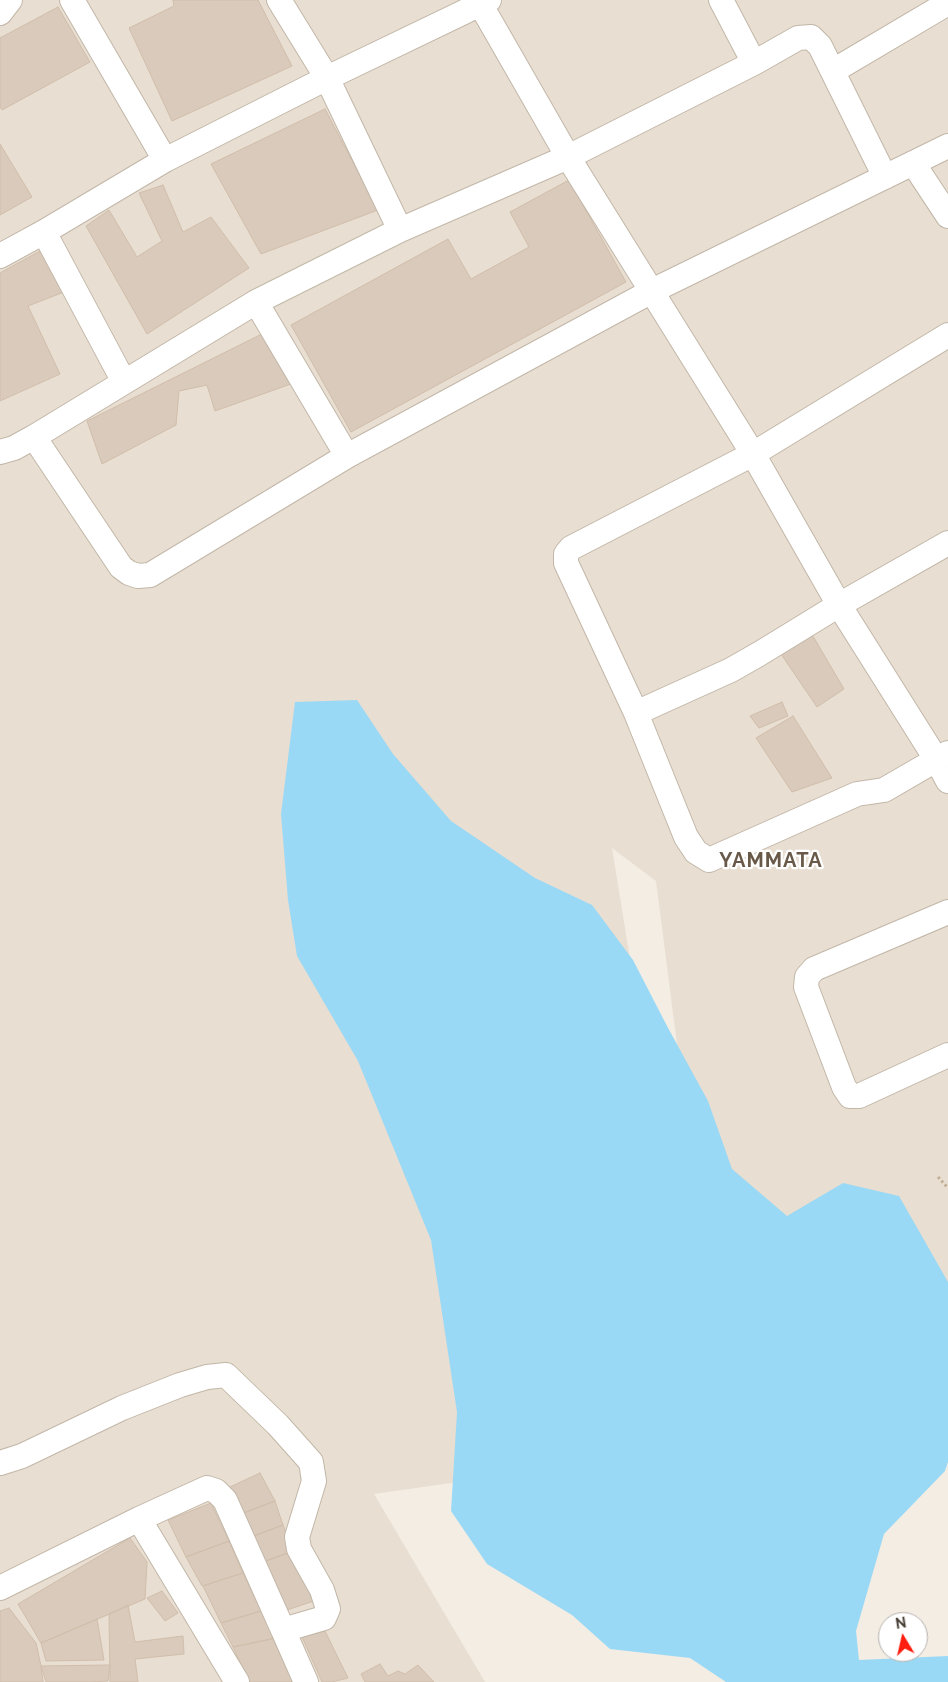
<!DOCTYPE html>
<style>
body{margin:0}
#map{position:relative;width:948px;height:1682px;overflow:hidden;background:#f3ede3;font-family:Raleway,sans-serif}
canvas{display:block}
.north{position:absolute;left:878px;top:1612px;width:50px;height:50px;box-sizing:border-box;background:#fff;border:1px solid #b5b1ad;border-radius:50%;rotate:351deg;font-size:14px;font-weight:700;line-height:20px;text-align:center;color:#463d33}
.north::after{content:'';display:block;margin:auto;width:18px;height:22px;background:#ff1d0f;clip-path:polygon(50% 0,100% 100%,50% 72%,0 100%)}
</style>
<div id="map">
<canvas width="948" height="1682"></canvas>
<div class="north">N</div>
</div>
<script>
const context = document.querySelector('canvas').getContext('2d');
context.lineJoin = 'round';
function paint(path, color) { context.fillStyle = color; context.fill(path, 'evenodd'); }
const poly = rows => new Path2D(rows.map(r => 'M' + r).join(''));
function stroke(path, color, width, dash) { context.strokeStyle = color; context.lineWidth = width; context.lineCap = dash ? 'butt' : 'round'; context.setLineDash(dash || []); context.stroke(path); }
function write(font, color, halo, rows, align = 'center') {
  context.font = font + ' Raleway,sans-serif'; context.lineWidth = 4.5; context.setLineDash([]); context.textBaseline = 'middle'; context.strokeStyle = halo; context.fillStyle = color; for (const [text, x, y, turn = 0] of rows) {
    context.save(); context.translate(x, y); context.rotate((+turn || 0) * Math.PI / 180); context.textAlign = isNaN(turn) ? turn : align; if (halo) context.strokeText(text, 0, 0); context.fillText(text, 0, 0); context.restore();
  }
}
paint(poly([
 [0,0,948,0,948,1326,718,1363,656,881,612,848,709,1446,374,1494,485,1682,0,1682]
]), '#e8ded1');
paint(poly([
 [357,700,393,754,451,821,535,878,592,905,633,960,667,1026,708,1101,732,1169,787,1216,843,1183,899,1196,948,1282,948,1462,945,1471,884,1534,856,1631,859,1660,948,1656,948,1682,726,1682,690,1658,610,1649,572,1615,487,1564,451,1511,457,1412,431,1240,358,1061,297,956,288,900,281,814,295,702]
]), '#9ad9f6');
const building = poly([
 [173,0,258,0,292,66,172,121,129,28,174,6,173,0],
 [58,7,90,62,2,110,0,107,0,38,58,7],
 [325,109,378,210,261,254,211,164,325,109],
 [0,144,32,197,0,215,0,144],
 [569,180,626,282,351,432,291,325,448,239,471,279,529,247,510,212,569,180],
 [163,185,183,232,211,217,249,268,147,334,86,226,109,210,137,257,162,241,139,193,163,185],
 [40,251,64,292,28,306,60,374,0,401,0,273,40,251],
 [282,324,302,380,215,411,207,385,179,391,176,425,102,464,87,421,282,324],
 [810,631,844,689,817,707,781,654,810,631],
 [782,702,788,716,759,728,750,716,782,702],
 [793,716,832,778,792,792,756,738,793,716],
 [260,1473,275,1501,241,1514,230,1487,260,1473],
 [275,1501,283,1525,251,1537,241,1514,275,1501],
 [211,1503,229,1541,186,1557,168,1520,211,1503],
 [283,1525,293,1551,263,1562,251,1537,283,1525],
 [130,1538,147,1562,145,1599,41,1643,18,1604,130,1538],
 [229,1541,243,1573,202,1586,186,1557,229,1541],
 [293,1551,317,1600,284,1611,263,1562,293,1551],
 [243,1573,261,1611,221,1623,203,1586,243,1573],
 [162,1591,178,1613,165,1621,147,1598,162,1591],
 [128,1605,135,1642,183,1636,184,1654,135,1659,138,1682,110,1682,109,1614,128,1605],
 [9,1608,36,1643,41,1666,43,1682,0,1682,0,1611,9,1608],
 [261,1611,276,1638,233,1647,221,1623,261,1611],
 [97,1619,104,1660,46,1661,41,1643,97,1619],
 [325,1631,348,1678,332,1682,322,1682,302,1637,325,1631],
 [276,1638,294,1682,249,1682,233,1647,276,1638],
 [380,1664,388,1676,398,1671,405,1674,418,1665,434,1682,365,1682,361,1674,380,1664],
 [110,1665,108,1681,89,1682,46,1682,41,1666,110,1665]
]);
paint(building, '#d9cabb');
stroke(building, '#d1beab', 1);
const minor = poly([
 [72,0,165,160],
 [279,0,327,78,400,230],
 [478,0,568,157,753,454,839,605,936,759,948,781],
 [721,0,754,63],
 [0,13,10,0],
 [833,71,948,3],
 [913,163,948,216],
 [44,232,124,382],
 [0,256,44,232,165,160,327,78,489,0],
 [256,302,347,456],
 [948,335,753,454,571,548,566,554,566,563,636,713,686,837,696,852,709,860,857,794,884,790,948,753],
 [34,437,121,567,129,573,138,576,150,575,347,456,652,291,948,146],
 [0,452,14,448,34,437,256,302,400,230,568,157,754,63,798,38,811,37,820,46,885,177],
 [636,713,731,670,759,654,839,605,948,543],
 [948,912,814,969,807,977,806,987,844,1087,850,1096,859,1096,948,1055],
 [0,1463,22,1456,122,1408,180,1385,207,1377,226,1375,278,1425,311,1462,314,1481,297,1537,299,1549,322,1590,328,1609,324,1618,283,1630,306,1682],
 [0,1588,139,1519],
 [237,1682,139,1519,207,1488,216,1491,225,1500,283,1630]
]);
stroke(minor, '#c2b7a8', 26);
stroke(poly([
 [938,1177,948,1188]
]), '#c2ae95', 3, [2.5, 2.5]);
stroke(minor, '#fff', 24);
context.letterSpacing = '1px';
write('bold 20px', '#695949', '#fff', [
 ["YAMMATA",771,861]
]);
context.letterSpacing = '0px';
</script>
